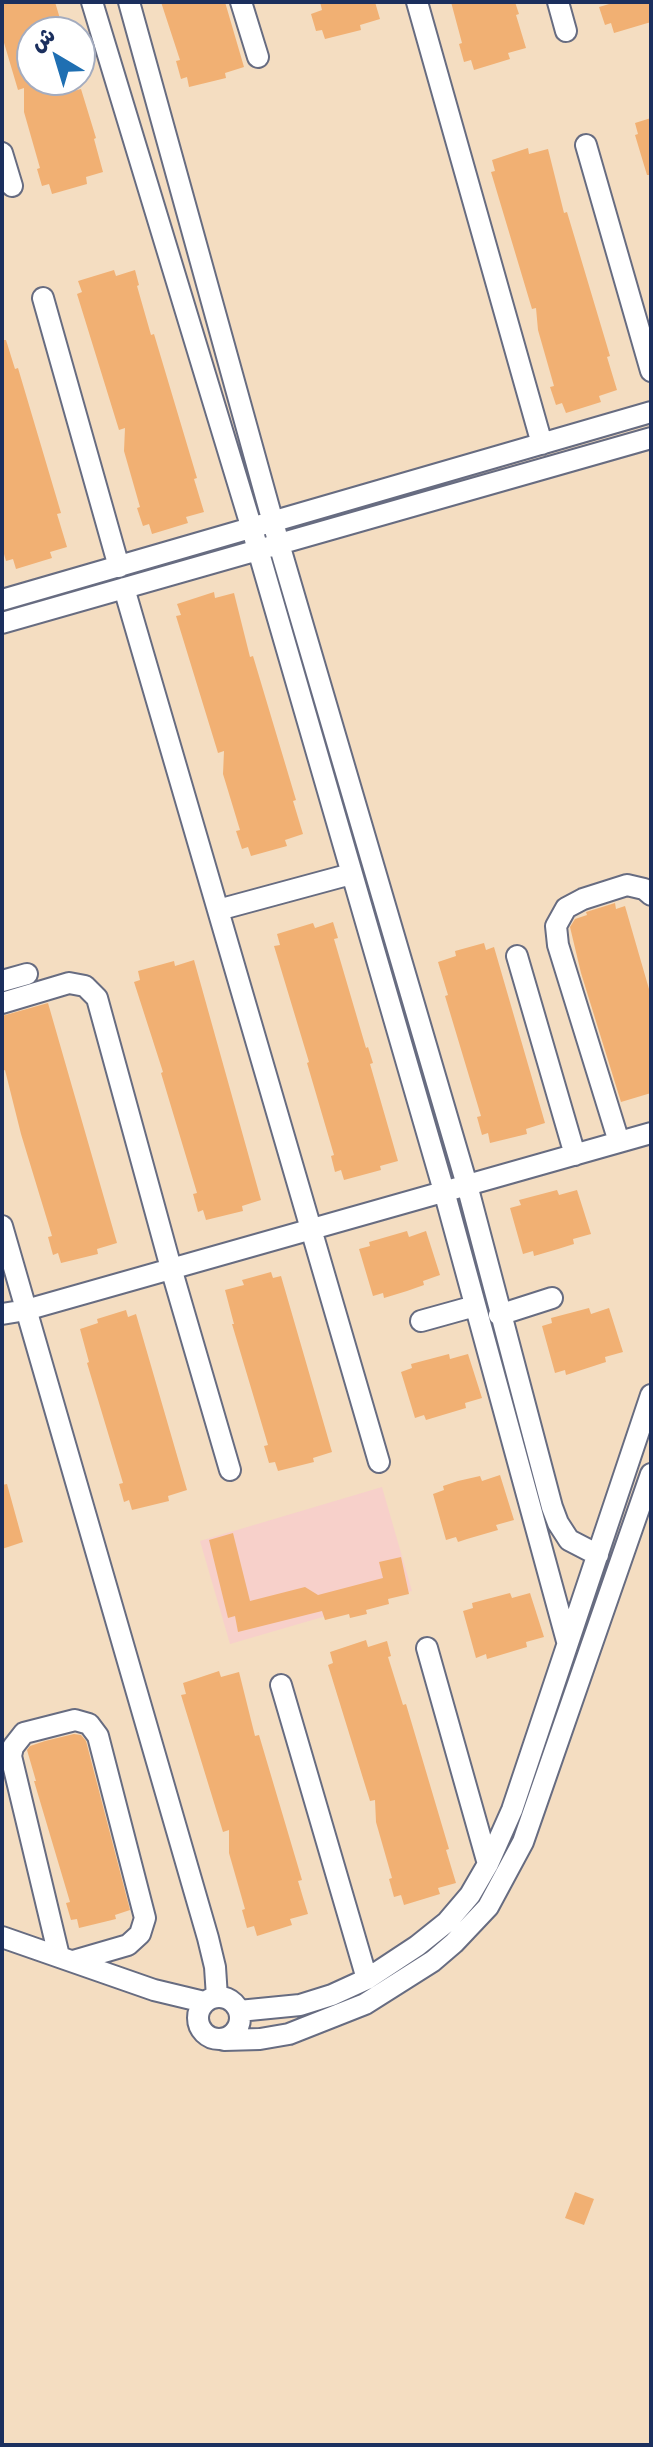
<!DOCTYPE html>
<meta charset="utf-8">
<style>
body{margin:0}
#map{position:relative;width:653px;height:2447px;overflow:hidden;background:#f4ddc1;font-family:Mali,"Playpen Sans Arabic",sans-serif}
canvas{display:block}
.frame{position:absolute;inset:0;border:4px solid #1b2f5e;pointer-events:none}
.north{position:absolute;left:16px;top:16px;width:80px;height:80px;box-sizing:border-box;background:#fff;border:2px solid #a4acbf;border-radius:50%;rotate:322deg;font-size:22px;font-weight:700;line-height:32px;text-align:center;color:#1b2f5e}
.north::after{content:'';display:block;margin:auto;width:28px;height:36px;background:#1f6fb2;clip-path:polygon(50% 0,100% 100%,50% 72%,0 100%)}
</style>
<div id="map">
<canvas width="653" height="2447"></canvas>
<div class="frame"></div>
<div class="north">ش</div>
</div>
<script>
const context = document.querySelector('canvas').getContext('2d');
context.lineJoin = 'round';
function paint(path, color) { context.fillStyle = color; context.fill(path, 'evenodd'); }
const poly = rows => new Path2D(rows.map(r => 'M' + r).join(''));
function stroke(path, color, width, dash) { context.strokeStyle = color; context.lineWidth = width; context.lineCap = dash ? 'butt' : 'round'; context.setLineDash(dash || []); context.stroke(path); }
paint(poly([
 [382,1487,412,1591,230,1644,200,1541]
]), '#f7d0ca');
paint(poly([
 [2,2,55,2,64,32,32,32,32,80,62,80,66,93,81,89,96,138,94,139,103,172,86,177,87,184,52,194,49,184,42,186,37,169,40,168,24,112,24,88,18,90,2,36],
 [161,2,225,2,244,67,225,73,226,78,189,87,187,77,181,79,176,61,180,60],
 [320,2,375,2,380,19,360,25,361,30,325,39,322,30,316,31,311,14,322,10],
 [451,2,515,2,519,14,516,15,526,48,508,53,510,59,474,70,471,60,464,62,459,44,462,43],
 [616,2,651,2,651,22,614,33,611,23,605,25,599,7],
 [651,118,651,175,647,175,635,135,638,134,635,123],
 [528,148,529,154,548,149,564,213,567,212,610,356,607,357,617,390,599,396,601,402,566,413,562,403,556,405,550,387,554,386,538,330,536,308,532,309,491,172,495,171,492,160],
 [114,270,116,276,135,270,139,285,137,286,151,335,154,334,197,478,194,479,204,512,186,517,188,523,152,534,149,524,143,526,137,508,140,507,124,451,125,428,119,430,77,294,82,292,78,281],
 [2,340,6,340,15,369,18,368,61,513,57,514,67,547,50,552,52,558,16,569,13,559,6,561,2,547],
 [214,592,215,598,234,593,250,657,253,656,296,800,293,801,303,834,285,840,287,846,251,856,248,847,242,849,236,831,240,830,223,774,224,751,218,753,176,616,181,615,177,604],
 [615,903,616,909,625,906,651,996,651,1093,621,1102,581,973,570,927,575,919,587,915,586,912],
 [333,922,338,938,334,939,366,1048,368,1047,373,1063,370,1064,398,1161,380,1166,381,1170,344,1180,341,1170,335,1172,331,1156,334,1155,307,1063,309,1062,274,946,280,945,277,934,313,923,315,928],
 [484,943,486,950,494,947,545,1123,526,1129,527,1134,490,1143,488,1133,482,1135,477,1117,481,1116,445,996,448,995,438,962,456,956,455,951],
 [194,960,261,1200,242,1206,243,1211,206,1220,203,1210,198,1212,193,1194,197,1193,161,1073,163,1072,134,982,140,980,138,971,174,961,175,966],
 [48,1003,117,1243,97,1249,98,1254,61,1263,58,1253,53,1255,48,1237,52,1236,21,1134,5,1070,2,1071,2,1016],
 [557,1190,559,1195,577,1190,591,1234,573,1239,574,1244,558,1249,534,1256,533,1251,523,1254,510,1208,521,1205,519,1200],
 [407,1231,409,1237,426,1231,440,1275,423,1281,424,1285,407,1291,384,1298,383,1293,373,1296,359,1249,370,1246,369,1242],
 [271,1272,273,1278,281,1276,332,1452,313,1458,314,1462,278,1471,275,1462,269,1463,264,1446,268,1445,232,1324,234,1324,225,1290,244,1285,242,1280],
 [589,1308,591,1314,609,1308,623,1352,605,1357,606,1362,566,1375,565,1370,555,1373,542,1326,552,1323,551,1318],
 [126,1310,128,1317,136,1314,187,1490,168,1496,169,1501,132,1510,129,1500,124,1502,119,1484,123,1483,87,1363,89,1362,80,1329,98,1323,97,1319],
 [449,1354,450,1359,468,1354,482,1398,465,1403,466,1408,426,1420,424,1415,415,1418,401,1372,412,1368,411,1364],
 [500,1475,514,1520,496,1525,498,1530,467,1539,458,1542,456,1537,446,1540,433,1494,444,1490,443,1486,458,1481,480,1476,482,1481],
 [7,1484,23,1542,2,1549,2,1485],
 [233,1533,250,1601,305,1587,318,1595,383,1578,379,1562,401,1557,409,1594,388,1599,389,1604,366,1610,367,1614,350,1618,349,1614,325,1620,322,1611,238,1632,235,1616,228,1618,209,1540],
 [510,1593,512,1598,530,1593,544,1637,526,1642,527,1647,487,1659,486,1654,476,1658,463,1611,473,1608,472,1603],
 [366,1640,368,1647,387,1641,391,1656,388,1657,403,1705,406,1704,449,1849,446,1850,456,1883,438,1888,440,1894,404,1905,401,1895,394,1897,389,1879,392,1878,376,1822,375,1800,370,1801,328,1665,333,1663,330,1652],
 [219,1671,221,1677,239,1672,255,1736,259,1735,302,1880,298,1881,308,1914,290,1919,292,1925,257,1936,254,1926,247,1928,242,1910,245,1909,229,1853,229,1830,223,1832,181,1695,186,1694,183,1683],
 [74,1734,81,1735,86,1741,130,1910,115,1915,116,1919,79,1928,77,1919,71,1920,66,1903,70,1902,34,1781,36,1781,27,1750,30,1746,45,1741],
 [575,2192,594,2199,584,2225,565,2218]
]), '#f1b073');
const minor = poly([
 [92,2,252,529,444,1191,567,1641],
 [129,2,279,544,467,1185,552,1507,558,1523,569,1540,598,1555],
 [241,2,258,57],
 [417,2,542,444],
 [558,2,566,31],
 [586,145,651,371],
 [2,153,12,186],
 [43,298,119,567],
 [124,588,379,1462],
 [2,600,651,412],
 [2,623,651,438],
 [218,910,351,874],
 [517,956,575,1155],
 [2,981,27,974],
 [2,1003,69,983,85,986,97,998,171,1268,230,1470],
 [619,1142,558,945,556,926,566,908,583,899,627,885,644,889,651,895],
 [2,1226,208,1938,215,1967,217,1997],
 [2,1314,26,1310,651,1133],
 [499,1315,552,1298],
 [421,1321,475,1306],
 [427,1648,488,1864],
 [281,1685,367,1979],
 [2,1937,154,1990,204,2002],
 [59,1956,11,1756,13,1747,24,1733,75,1720,89,1724,98,1736,145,1918,140,1934,128,1945,73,1961],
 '198 2018a21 21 0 1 1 42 0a21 21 0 1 1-42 0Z',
 [239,2011,300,2005,332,1995,367,1979,417,1946,447,1922,470,1895,488,1864,512,1810,651,1395],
 [224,2040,260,2039,289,2034,365,2004,433,1961,454,1943,488,1907,523,1842,651,1474]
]);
stroke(minor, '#676c81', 24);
stroke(minor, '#fff', 20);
</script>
